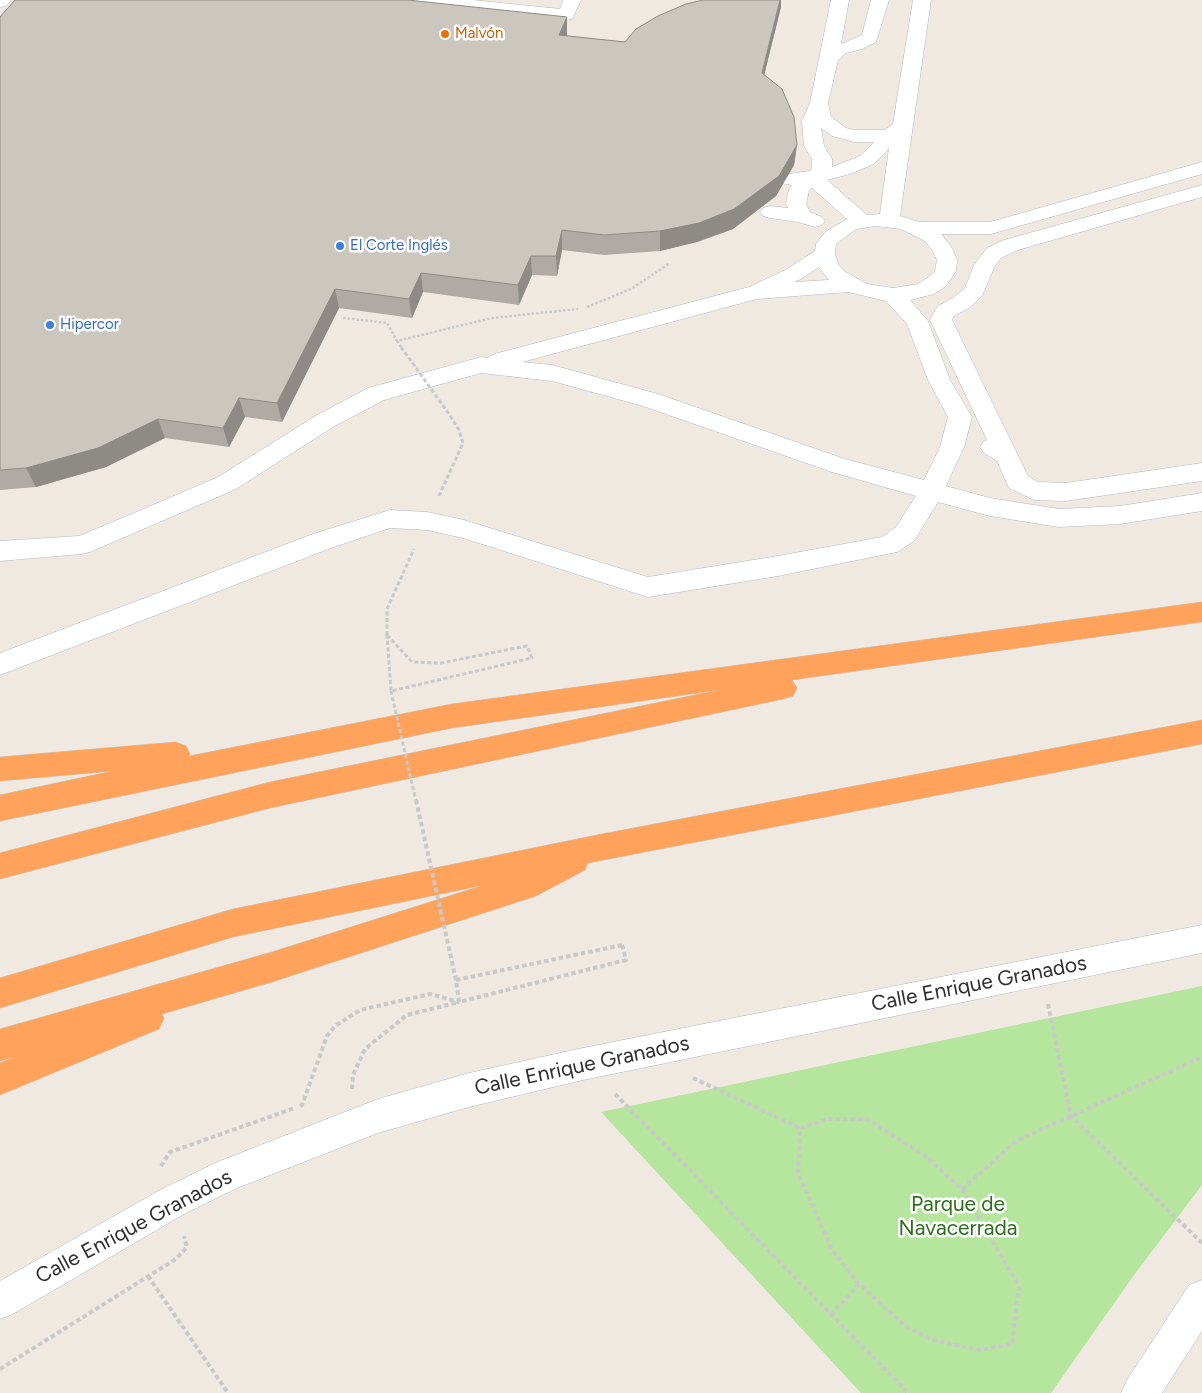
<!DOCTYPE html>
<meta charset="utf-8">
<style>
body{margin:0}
canvas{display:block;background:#efe9e1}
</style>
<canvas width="1202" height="1393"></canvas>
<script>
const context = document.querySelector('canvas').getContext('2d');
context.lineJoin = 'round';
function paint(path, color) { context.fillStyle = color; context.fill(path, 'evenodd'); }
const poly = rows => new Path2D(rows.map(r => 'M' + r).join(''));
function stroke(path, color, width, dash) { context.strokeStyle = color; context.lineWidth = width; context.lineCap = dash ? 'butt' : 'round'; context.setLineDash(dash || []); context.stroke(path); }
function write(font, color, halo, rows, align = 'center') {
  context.font = font + ' Figtree,sans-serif'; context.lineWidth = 5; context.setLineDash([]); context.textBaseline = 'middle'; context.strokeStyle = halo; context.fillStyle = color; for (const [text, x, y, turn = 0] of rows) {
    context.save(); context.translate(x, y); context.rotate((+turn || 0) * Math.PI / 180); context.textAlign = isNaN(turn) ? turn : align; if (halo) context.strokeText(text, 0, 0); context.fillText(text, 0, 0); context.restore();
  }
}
paint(poly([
 [1202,986,1202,1185,1134,1275,1051,1393,861,1393,601,1112]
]), '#b6e59e');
const minor = poly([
 [0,0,11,0,6,6,0,7,0,0],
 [414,0,472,0,560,9,563,0,581,0,572,19,566,20,423,5,417,4,414,0],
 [831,0,849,0,841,44,862,35,871,0,889,0,876,42,862,49,846,53,838,60,828,103,831,117,846,128,854,130,885,130,893,124,913,0,931,0,900,216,920,222,990,222,1202,162,1202,174,998,232,991,234,941,234,952,248,957,260,956,271,946,286,934,294,910,300,928,321,950,380,972,417,964,447,946,486,990,498,1059,509,1120,506,1202,493,1202,511,1120,524,1059,527,990,516,938,502,914,541,897,552,778,576,648,597,463,538,427,530,390,528,331,548,0,675,0,653,313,534,390,510,427,512,464,520,648,577,778,556,882,537,896,527,916,496,832,472,643,406,552,381,481,373,384,400,333,427,236,489,90,552,81,554,0,561,0,541,79,536,134,513,218,477,317,415,368,388,481,357,488,358,490,356,498,353,749,287,787,269,815,251,816,244,825,232,847,219,812,188,809,191,806,204,810,212,822,217,825,221,822,225,815,227,798,222,770,218,763,216,760,212,763,208,770,206,788,208,786,204,789,189,792,185,781,183,778,179,781,175,810,171,812,168,812,159,804,146,802,121,810,103,831,0],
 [821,128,832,136,854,142,874,142,860,156,832,167,832,159,824,146,821,128],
 [889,148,880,214,867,215,827,180,850,174,874,164,889,148],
 [876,226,901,229,925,241,932,250,937,260,935,271,930,276,918,284,893,288,867,284,844,271,838,264,835,254,836,244,856,229,876,226],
 [819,267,829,280,794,282,801,279,819,267],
 [848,292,886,301,907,324,928,380,948,417,940,447,924,480,845,459,658,394,552,365,522,362,757,299,848,292],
 [1202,185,1202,197,1018,250,1001,258,995,266,982,296,969,308,954,316,952,320,1028,476,1038,482,1066,483,1202,463,1202,481,1066,501,1034,500,1009,488,997,461,984,453,980,447,984,441,987,440,930,320,935,311,938,306,953,298,965,288,974,265,987,248,1004,240,1202,185],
 [1202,925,1202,953,583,1080,469,1107,378,1133,237,1188,184,1214,13,1314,0,1319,0,1281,160,1190,215,1163,378,1099,469,1073,583,1048,1202,925],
 [1202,1280,1202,1331,1162,1393,1121,1393,1127,1380,1189,1285,1202,1280]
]);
const highway = poly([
 [1202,602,1202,622,792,680,797,688,793,696,783,699,270,808,0,879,0,853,270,782,719,690,452,728,0,821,0,795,113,771,0,781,0,757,176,742,186,746,190,754,189,756,452,704,1202,602],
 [1202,720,1202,744,588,863,585,870,536,896,272,982,162,1014,164,1018,159,1029,0,1095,0,1063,14,1057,0,1061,0,1029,272,952,484,885,233,937,0,1008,0,978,233,909,602,834,1202,720]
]);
stroke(minor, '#b4b7c1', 1);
stroke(highway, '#c9c9c9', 1);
stroke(poly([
 [587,307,631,289,670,263],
 [343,318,387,323,397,341,492,318,578,309]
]), '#c9c9c9', 2.5, [2.5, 2]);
stroke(poly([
 [439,496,463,443,459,430,449,414],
 [387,635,412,662,441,663,527,646,532,658,391,691,387,635],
 [387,635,387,609,414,549]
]), '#c9c9c9', 3, [4, 2.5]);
stroke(poly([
 [622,945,626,960,459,1002,456,980,622,945],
 [1048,1004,1071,1116,1202,1243],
 [693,1078,800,1128],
 [352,1089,353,1075,365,1049,407,1015,459,1002],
 [615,1094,908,1393],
 [300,1106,302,1105,327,1036,335,1026,360,1010,430,994,459,1002],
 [828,1119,867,1119,925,1156,962,1189,1019,1286,1012,1344,980,1350,932,1340,904,1325,859,1284,832,1250,798,1173,800,1128,828,1119],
 [161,1166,170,1152,295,1108],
 [962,1189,1016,1141,1202,1057],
 [148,1276,228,1393],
 [831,1315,859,1284],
 [0,1369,176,1259,187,1247,184,1236]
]), '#c9c9c9', 4, [4.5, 3]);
paint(minor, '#fff');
paint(highway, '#ffa35c');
stroke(poly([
 [397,341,402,348]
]), '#c9c9c9', 2.5, [2.5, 2]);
stroke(poly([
 [401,347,449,414],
 [391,691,416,801]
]), '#c9c9c9', 3, [4, 2.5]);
stroke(poly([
 [416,800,456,980]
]), '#c9c9c9', 4, [4.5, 3]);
paint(poly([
 [703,0,781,0,781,7,764,75,797,145,794,165,776,196,733,229,697,242,660,251,604,255,562,250,557,276,532,275,519,305,423,292,412,318,339,308,282,422,245,417,229,447,165,438,106,467,36,487,0,490,0,17,567,36,625,42]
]), '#afaba4');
paint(poly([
 [780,0,781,0,781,7,760,92,762,73],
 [567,17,567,36,559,35],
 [797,145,794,165,776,196,733,229,697,242,660,251,660,231],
 [562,230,562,250,557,276,556,256],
 [531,256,532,275,519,305,518,285],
 [421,273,423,292,412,318,409,299],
 [335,289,339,308,282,422,277,403],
 [239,398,245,417,229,447,223,428],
 [158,419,165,438,106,467,36,487,26,468]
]), '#8e8b86');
const building = poly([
 [15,0,408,0,567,17,559,35,625,42,636,29,658,16,686,4,703,0,780,0,762,73,782,89,794,117,797,145,779,176,734,209,699,223,660,231,604,235,562,230,556,256,531,256,518,285,421,273,409,299,335,289,277,403,239,398,223,428,158,419,98,448,26,468,0,470,0,17,15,0]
]);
paint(building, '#cbc7bf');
stroke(building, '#8e8b86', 1);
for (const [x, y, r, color] of [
 [445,34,5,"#e8710a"],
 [340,246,5,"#3f7fe0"],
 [50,325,5,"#3f7fe0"]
]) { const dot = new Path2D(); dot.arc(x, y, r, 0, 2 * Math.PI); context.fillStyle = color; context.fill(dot); stroke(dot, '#fff', 2); }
write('15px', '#c56008', '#fff', [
 ["Malvón",455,34]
], 'left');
write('15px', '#366cbe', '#fff', [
 ["El Corte Inglés",350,246],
 ["Hipercor",60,325]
], 'left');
write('21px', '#2e2e2e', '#fff', [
 ["Calle Enrique Granados",979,984,-11],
 ["Calle Enrique Granados",582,1066,-12],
 ["Calle Enrique Granados",134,1227,-28]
]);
write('21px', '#2c6e1b', '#fff', [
 ["Parque de",958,1205],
 ["Navacerrada",958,1229]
]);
</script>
